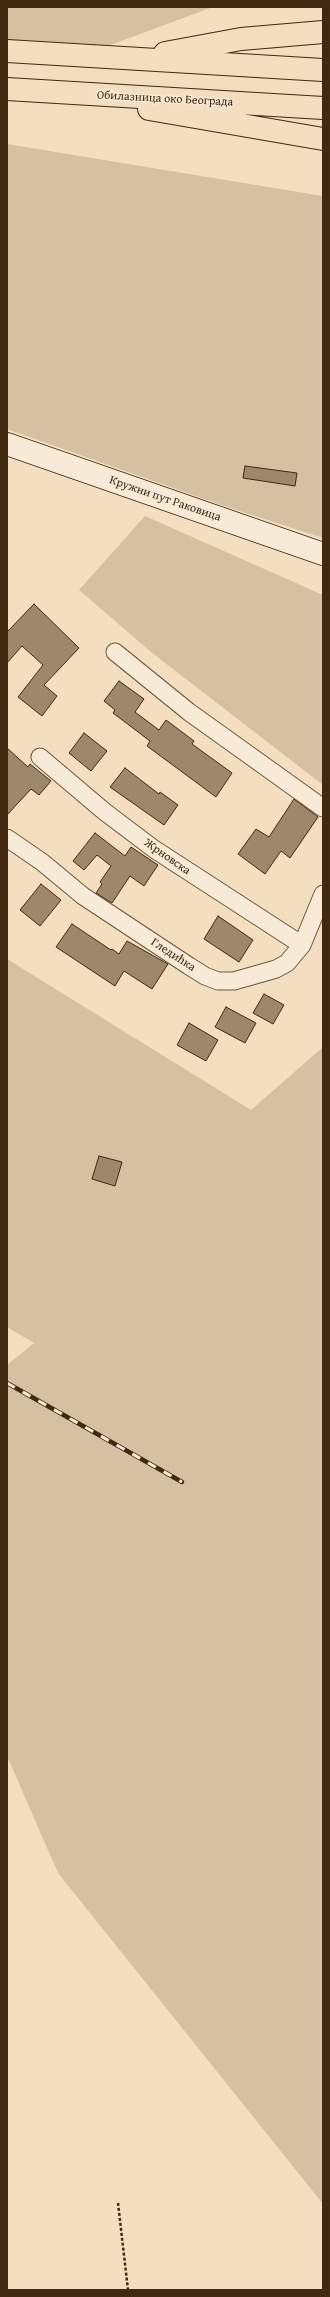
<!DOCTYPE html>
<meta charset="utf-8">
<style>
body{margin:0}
#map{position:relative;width:330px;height:2297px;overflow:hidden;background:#f3dfc0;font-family:"Gentium Book Plus",serif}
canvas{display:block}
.frame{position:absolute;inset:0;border:8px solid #412910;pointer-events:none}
</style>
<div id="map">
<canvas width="330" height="2297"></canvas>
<div class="frame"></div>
</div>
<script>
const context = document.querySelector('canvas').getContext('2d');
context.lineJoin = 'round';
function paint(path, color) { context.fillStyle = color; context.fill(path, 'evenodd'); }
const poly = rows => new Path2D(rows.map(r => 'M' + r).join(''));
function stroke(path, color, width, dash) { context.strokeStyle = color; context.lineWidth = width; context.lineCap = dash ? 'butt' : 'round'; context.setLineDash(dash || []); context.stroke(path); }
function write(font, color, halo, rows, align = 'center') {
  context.font = font + ' "Gentium Book Plus",serif'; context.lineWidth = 3; context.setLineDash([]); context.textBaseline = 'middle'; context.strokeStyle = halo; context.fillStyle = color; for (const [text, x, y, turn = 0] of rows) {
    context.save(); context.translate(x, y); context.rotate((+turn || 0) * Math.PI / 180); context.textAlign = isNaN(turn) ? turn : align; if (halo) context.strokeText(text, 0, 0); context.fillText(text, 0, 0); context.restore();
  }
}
paint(poly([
 [7,7,213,7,70,60,7,55],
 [7,144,323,196,323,538,221,505,7,429],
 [145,516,323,595,323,785,151,652,79,590],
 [7,959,251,1110,323,1047,323,2204,58,1873,7,1756,7,1365,34,1343,7,1327]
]), '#d5c0a2');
const building = poly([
 [245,466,297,473,295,486,243,478,245,466],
 [34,604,79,648,44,685,57,696,42,716,18,697,43,665,22,646,7,663,7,632,34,604],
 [119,681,144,699,135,712,159,730,166,720,194,741,192,744,232,773,216,797,147,746,150,741,113,713,115,710,104,701,119,681],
 [84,733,107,751,91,771,69,753,84,733],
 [7,748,28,767,30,764,51,781,39,795,31,789,7,815,7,748],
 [125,768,159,794,160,792,178,805,164,825,110,787,125,768],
 [294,799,318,817,290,858,281,851,265,874,238,854,256,829,269,837,294,799],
 [95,833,125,856,131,847,158,865,144,886,130,876,112,903,96,893,102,884,100,882,111,866,97,855,84,870,73,861,95,833],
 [41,884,61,900,40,926,20,910,41,884],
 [218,916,253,940,239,962,204,939,218,916],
 [72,924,111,950,112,949,119,954,127,941,168,964,152,989,124,971,115,986,56,947,72,924],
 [264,994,284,1005,273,1024,253,1013,264,994],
 [226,1007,256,1023,245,1043,215,1027,226,1007],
 [189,1023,218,1040,206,1061,177,1045,189,1023],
 [99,1156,122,1162,115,1186,92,1179,99,1156]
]);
paint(building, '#9e886c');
stroke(building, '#412910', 1);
const street = poly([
 [115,652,189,712,323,808],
 [40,757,105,812,154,849,302,945],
 [7,838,42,862,83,896,189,966,205,976,218,981,234,981,276,969,287,963,302,945,323,894]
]);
const secondary = poly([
 [7,444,323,554]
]);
const highway = poly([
 [7,51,323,70],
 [165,53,241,39,323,32],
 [7,89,323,108],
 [149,109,323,139]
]);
stroke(street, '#6e563c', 19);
stroke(secondary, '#412910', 24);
stroke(highway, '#412910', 24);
stroke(poly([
 [118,2203,128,2290]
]), '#412910', 2.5, [3, 2]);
stroke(street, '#f7ead6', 17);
stroke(secondary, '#f7ead6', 22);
stroke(highway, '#f3dfc0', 22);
const rail = poly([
 [7,1383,182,1482]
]);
stroke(rail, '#412910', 4.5);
stroke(rail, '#f7ead6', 3, [9]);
write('12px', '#412910', '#f7ead6', [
 ["Обилазница око Београда",165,99,3],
 ["Кружни пут Раковица",165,499,19],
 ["Жрновска",167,857,35],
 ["Гледићка",173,955,33]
]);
</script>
